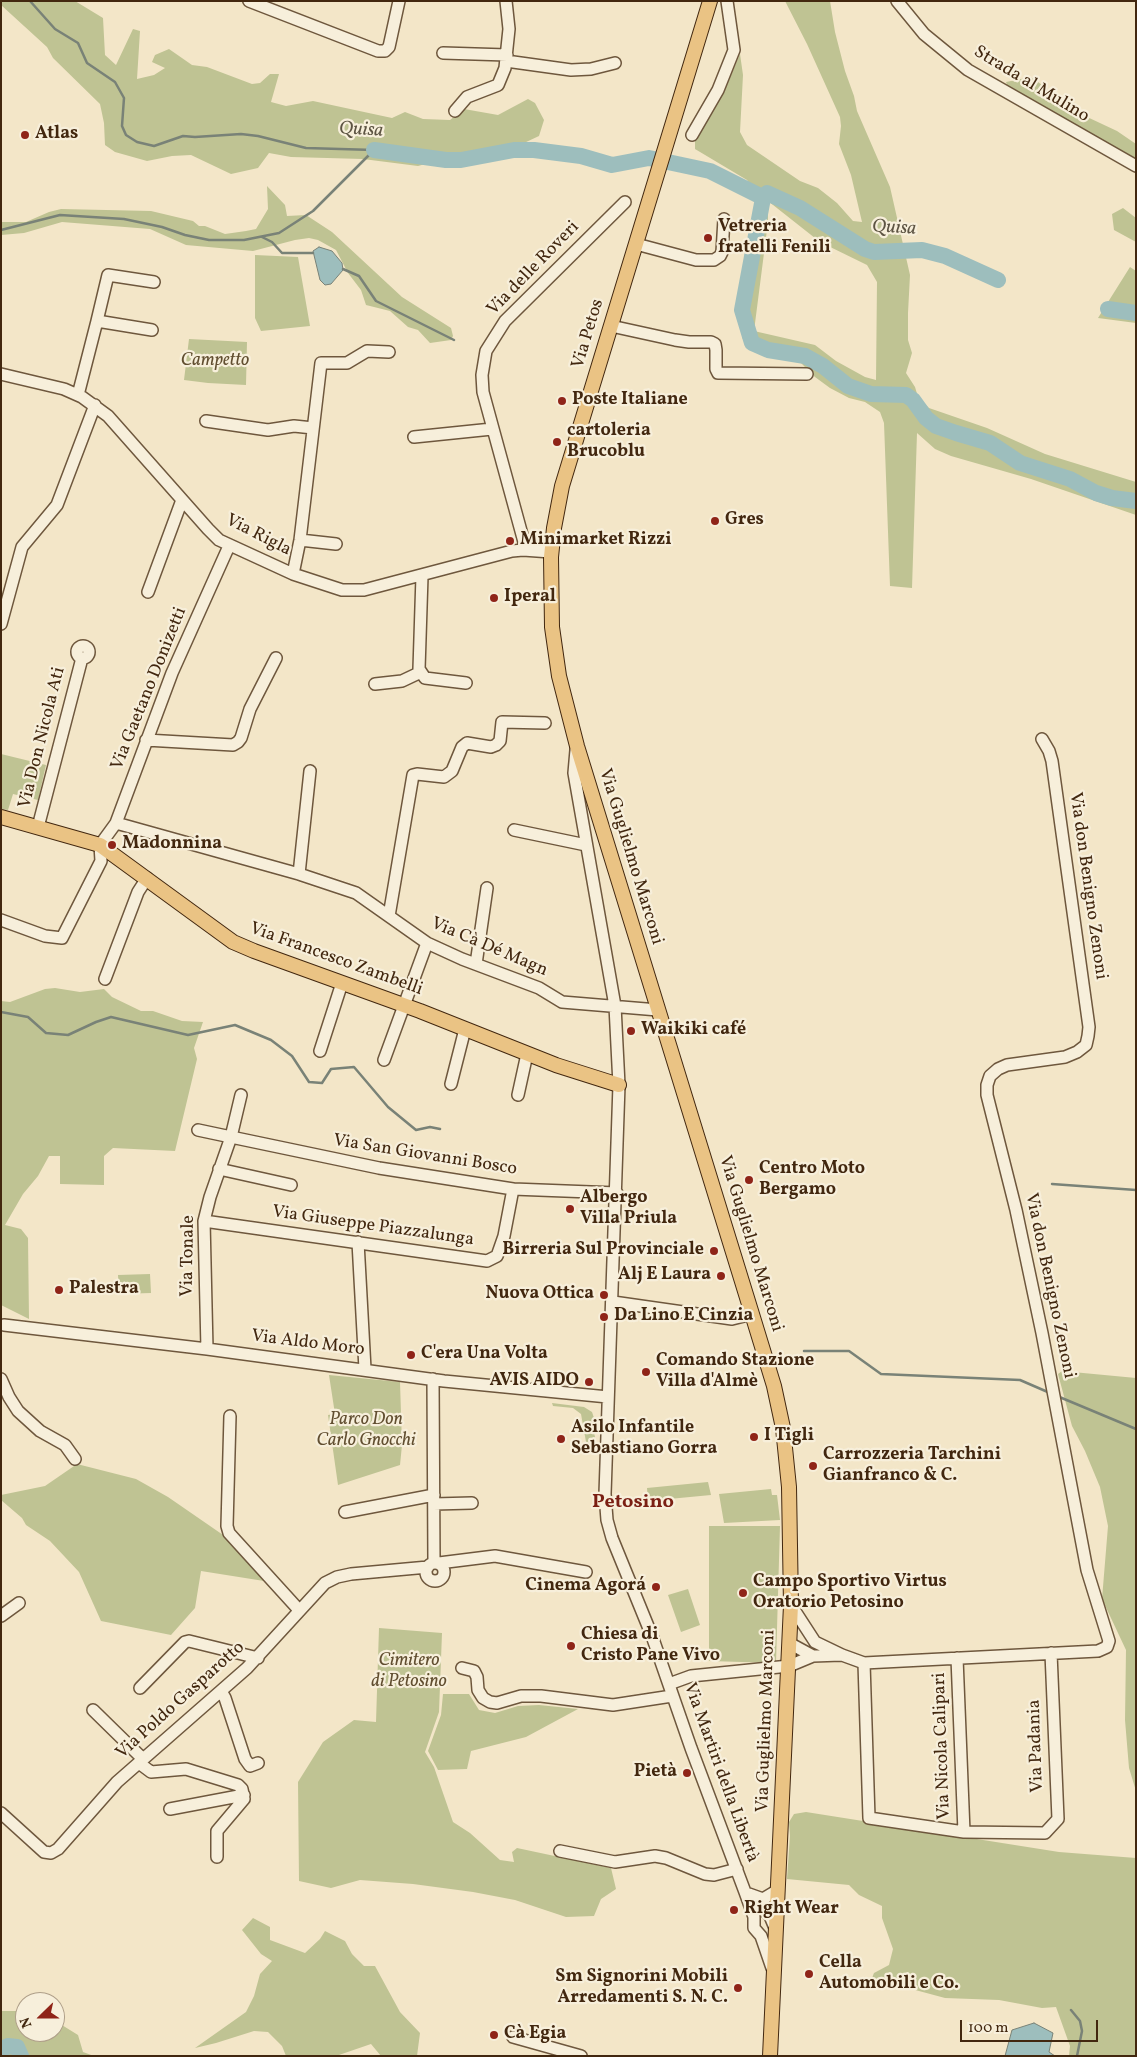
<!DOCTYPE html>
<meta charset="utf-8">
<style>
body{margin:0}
#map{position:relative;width:1137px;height:2057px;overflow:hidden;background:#f3e6c8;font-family:Vollkorn,serif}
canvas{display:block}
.frame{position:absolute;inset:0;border:2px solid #42270f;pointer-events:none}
.north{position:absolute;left:15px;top:1992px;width:50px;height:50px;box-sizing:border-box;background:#f7efdb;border:1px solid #af9f89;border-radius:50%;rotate:248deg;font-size:14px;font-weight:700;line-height:20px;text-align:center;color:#42270f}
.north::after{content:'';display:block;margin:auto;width:18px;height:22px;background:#8f2418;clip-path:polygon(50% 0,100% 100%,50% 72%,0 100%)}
.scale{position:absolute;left:960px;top:2020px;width:138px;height:22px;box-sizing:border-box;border:2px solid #42270f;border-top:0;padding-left:6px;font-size:15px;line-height:18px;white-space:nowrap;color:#42270f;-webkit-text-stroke:4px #f7efdb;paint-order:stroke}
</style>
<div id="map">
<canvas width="1137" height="2057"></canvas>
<div class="frame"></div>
<div class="north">N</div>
<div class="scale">100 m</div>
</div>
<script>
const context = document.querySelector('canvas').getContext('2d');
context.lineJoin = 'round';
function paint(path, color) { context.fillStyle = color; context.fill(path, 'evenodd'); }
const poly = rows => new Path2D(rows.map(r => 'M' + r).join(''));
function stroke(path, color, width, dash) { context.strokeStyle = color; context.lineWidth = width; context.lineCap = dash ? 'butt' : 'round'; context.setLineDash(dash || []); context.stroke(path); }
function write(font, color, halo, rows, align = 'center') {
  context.font = font + ' Vollkorn,serif'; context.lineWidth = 4.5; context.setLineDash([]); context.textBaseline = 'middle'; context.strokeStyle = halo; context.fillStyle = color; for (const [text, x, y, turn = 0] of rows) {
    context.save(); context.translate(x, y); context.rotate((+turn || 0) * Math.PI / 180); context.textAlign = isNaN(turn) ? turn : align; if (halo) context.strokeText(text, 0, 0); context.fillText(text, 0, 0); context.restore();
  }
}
paint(poly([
 [1,1,75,1,103,18,105,55,116,65,133,29,140,31,137,79,154,75,165,68,152,62,155,55,169,49,192,65,207,67,252,84,260,83,270,74,279,74,271,102,286,106,313,101,392,118,405,112,423,119,450,120,464,109,498,115,528,99,535,103,544,120,539,136,509,150,473,151,418,166,363,159,291,157,269,153,258,168,231,174,191,155,172,156,147,161,115,152,105,145,104,123,100,104,53,58,47,47,1,5],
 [785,1,830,1,835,32,845,71,854,96,857,111,890,187,910,275,908,313,908,340,912,353,906,373,915,387,918,397,929,408,987,428,1045,454,1136,482,1136,515,1031,479,951,456,935,449,917,433,912,588,890,586,884,423,880,412,865,402,849,398,830,388,815,377,794,356,755,348,742,338,742,301,762,206,760,200,747,180,695,149,695,141,699,129,723,94,740,54,743,75,740,132,747,145,800,181,818,188,837,203,853,221,862,222,851,175,839,144,841,126,840,117,807,44],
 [768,201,820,242,867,265,877,282,876,380,865,377,836,361,815,345,754,331,768,222],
 [1031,77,1085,116,1117,131,1136,144,1136,171,1094,149,1019,104,1011,95,1006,82],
 [267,186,285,205,287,216,306,215,332,232,402,297,451,328,453,336,451,340,430,343,418,330,408,327,390,311,366,305,361,290,348,273,336,250,318,240,309,238,295,240,253,251,186,245,150,229,62,222,24,233,1,235,1,222,26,222,49,212,61,209,151,211,193,221,199,226,205,226,225,234,246,231,256,229,268,209],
 [1123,208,1136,218,1136,242,1114,230,1112,214],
 [255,255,298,257,310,326,261,331,255,318],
 [1130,267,1136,271,1136,323,1098,318],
 [189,339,247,342,246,385,208,383,184,380],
 [1,754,46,765,38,800,13,794,8,810,1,809],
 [55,988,80,992,104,989,112,997,141,1011,153,1011,182,1021,203,1022,194,1048,197,1059,175,1151,113,1148,104,1156,104,1185,60,1184,60,1156,49,1156,38,1176,23,1194,5,1225,21,1229,28,1238,29,1319,1,1305,1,1001,10,1002,45,989],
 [150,1274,151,1293,119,1294,118,1275],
 [1062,1371,1136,1378,1136,1791,1129,1768,1125,1720,1126,1650,1102,1599,1108,1526,1100,1487,1085,1451,1072,1426,1058,1374],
 [329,1375,400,1382,402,1445,400,1465,338,1485,328,1415,335,1414],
 [552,1403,584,1407,592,1412,596,1424,593,1428,595,1437,592,1444,594,1451,588,1453,581,1414,573,1408,553,1406],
 [77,1464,136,1479,168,1497,226,1537,264,1581,201,1571,195,1608,171,1635,101,1621,79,1572,50,1541,26,1525,22,1518,1,1500,1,1495,45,1486],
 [708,1482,711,1495,648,1501,647,1488],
 [771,1489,772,1495,777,1495,780,1520,724,1523,719,1494],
 [709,1526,780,1526,776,1663,709,1661],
 [688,1589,700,1625,681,1632,668,1595],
 [379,1628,442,1633,439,1712,425,1752,434,1767,453,1822,470,1833,500,1860,514,1862,512,1852,517,1848,611,1868,616,1889,601,1899,594,1916,566,1917,515,1900,473,1892,413,1884,360,1880,331,1888,299,1881,298,1782,323,1742,354,1720,376,1722],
 [443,1694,469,1694,479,1710,495,1713,518,1706,539,1705,578,1709,526,1737,471,1751,467,1769,438,1770,428,1751,441,1715],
 [806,1812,1059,1852,1136,1858,1136,2056,1069,2056,1070,2046,1056,2007,1042,2008,999,2000,945,1998,893,1984,882,1987,875,1986,872,1978,874,1973,889,1965,893,1949,882,1918,882,1906,859,1895,849,1885,787,1879,790,1836,789,1822,794,1814],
 [253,1918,270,1927,270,1940,305,1953,320,1939,325,1931,345,1941,352,1954,364,1966,375,1966,400,2012,420,2033,417,2056,381,2056,371,2044,336,2056,286,2056,282,2046,268,2032,254,2031,216,2043,195,2048,246,2012,254,1996,260,1974,272,1961,261,1954,242,1930],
 [1,2011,25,2011,25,2032,55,2032,55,2021,57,2022,78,2035,83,2052,94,2056,1,2056]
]), '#bfc393');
const water = poly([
 [319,247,332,251,342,263,343,270,331,284,325,285,320,280,313,251,319,247],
 [1034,2023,1053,2033,1049,2052,1055,2056,1005,2056,1012,2030,1034,2023]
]);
paint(water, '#9dbebd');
stroke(water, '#798277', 1);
stroke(poly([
 [30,1,55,29,78,43,87,63,115,82,124,98,122,126,126,135,137,142,154,146,183,136,195,137,241,134,258,136,306,148,374,150],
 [1,230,60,215,124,219,162,227,185,235,209,240,244,240,279,233,313,211,374,150],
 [262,237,272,242,282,253,313,253],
 [343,269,359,276,376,301,454,340],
 [1,1012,28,1017,46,1033,68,1035,96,1022,111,1017,188,1035,235,1025,271,1040,292,1056,309,1082,322,1083,331,1069,354,1067,388,1107,416,1130,430,1127,440,1129],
 [1052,1184,1136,1190],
 [804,1351,849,1351,881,1374,1020,1380,1050,1393],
 [1057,1396,1136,1429],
 [1071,2010,1080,2021,1082,2031,1077,2056]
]), '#798277', 2.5);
stroke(poly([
 [374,150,446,160,461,160,514,150,534,150,581,156,612,165,649,158,710,171,764,198],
 [767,193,800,208,865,249,874,252,922,250,945,256,998,280],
 [763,198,742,310,752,343,768,350,805,356,823,366,848,386,871,394,906,395,913,400,926,418,936,426,956,433,990,443,1020,463,1070,479,1096,493,1112,498,1136,501],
 [1108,309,1136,313],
 [1,2050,8,2046,17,2047,21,2056]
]), '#9dbebd', 16);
const minor = poly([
 [249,1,378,51,385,51,389,47,399,1],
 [897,1,924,34,968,70,1136,166],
 [443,53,507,55],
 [506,61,571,70,591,69,615,63],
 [455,111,467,97,498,85,505,68,507,48,509,29,506,1],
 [692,135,718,90,734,50,727,1],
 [636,244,696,260,714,260,720,256,722,252,724,219],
 [97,321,108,275,154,282],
 [611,326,675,340,689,342,711,342,715,344,716,350,716,369,718,373,807,374],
 [1,374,64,389,82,397,108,416,208,529,219,540,293,574,342,590,364,590,512,551,523,550,551,552],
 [78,395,97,321,152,330],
 [206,421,268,430,294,426,313,428],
 [414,437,492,429],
 [300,540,336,544],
 [523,550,524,542,483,392,482,375,486,351,505,321,625,202],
 [293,574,300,540,321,363,347,363,367,351,389,352],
 [422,576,419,669,425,678,466,683],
 [148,592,182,500],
 [1,624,22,547,57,505,95,405],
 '77 652a6 6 0 1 1 12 0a6 6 0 1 1-12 0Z',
 [375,684,402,681,421,672],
 [146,740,233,745,238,742,241,738,250,709,276,658],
 [576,750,574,773,615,1006,619,1085,605,1494,607,1520,612,1538,652,1636,691,1748,745,1892,754,1917,754,1928,761,1936,772,1968],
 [116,823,299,874,356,893,427,943,462,959,539,988,562,1002,658,1010],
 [38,827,82,658],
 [514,830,586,845],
 [299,874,310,771],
 [389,916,413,775,417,774,444,777,452,771,462,747,467,743,491,747,496,745,500,741,502,722,545,723],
 [1,920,45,936,62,938,101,861,100,845,116,823,172,673,229,546],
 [476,964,487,888],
 [105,979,138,892,147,878],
 [320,1051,342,983],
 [384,1060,427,943],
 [451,1084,465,1029],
 [241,1095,231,1137,379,1168,513,1189,617,1193],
 [518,1095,527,1054],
 [198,1130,231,1137,210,1197,204,1221,207,1349],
 [219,1169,291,1185],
 [204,1221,487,1261,497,1256,504,1236,513,1189],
 [358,1242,365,1369],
 [613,1302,732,1319,752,1314],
 [4,1325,207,1349,444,1381,608,1397],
 [1,1379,9,1397,18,1411,40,1431,65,1445,75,1459],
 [433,1379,434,1563],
 [230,1416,227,1526,229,1533,299,1610],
 [434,1504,472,1503],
 [345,1512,434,1495],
 [439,1563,495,1556,586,1572],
 '426 1572a9 9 0 1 1 18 0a9 9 0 1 1-18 0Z',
 [791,1605,815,1642,842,1655,864,1663,1098,1651,1107,1647,1109,1641,1087,1570,1042,1333,1016,1210,987,1095,987,1085,990,1076,998,1069,1007,1065,1065,1057,1077,1052,1086,1045,1088,1036,1089,1027,1052,761,1049,751,1042,739],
 [1,1616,19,1603],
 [789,1643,813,1656],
 [957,1658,964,1832],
 [864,1663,869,1818,964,1832,1045,1833,1058,1819,1051,1653],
 [462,1668,474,1671,477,1677,478,1690,483,1698,490,1702,497,1703,521,1696,541,1696,613,1705,672,1696],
 [669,1684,691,1676,789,1666,813,1656,841,1655],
 [140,1688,185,1642,189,1641,258,1658],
 [221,1691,225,1698,245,1759,250,1766,258,1763],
 [93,1710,143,1759],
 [139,1763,151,1772,186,1769,238,1785,242,1789,244,1799,217,1831,217,1857],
 [170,1809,244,1795],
 [1,1813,44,1852,51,1853,58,1849,117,1782,247,1668,325,1583,337,1577,351,1574,428,1567],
 [560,1851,615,1862,655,1856,666,1858,705,1874,714,1875,737,1869],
 [749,1894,763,1899,778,1890],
 [748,1895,770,1916,775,1928],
 [513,2037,581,2056]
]);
const major = poly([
 [710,1,562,486,554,528,551,557,552,627,559,676,577,746,752,1314,774,1386,783,1428,789,1487,791,1605,770,2056],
 [1,817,100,845,233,942,254,951,420,1011,556,1065,619,1085]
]);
stroke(minor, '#6e573d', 14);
stroke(major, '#42270f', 16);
stroke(minor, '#f7efdb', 11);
stroke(major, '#eac384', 14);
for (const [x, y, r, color] of [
 [25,135,5,"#8f2418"],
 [708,238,5,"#8f2418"],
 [562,401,5,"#8f2418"],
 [557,442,5,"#8f2418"],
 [715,521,5,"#8f2418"],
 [510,541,5,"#8f2418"],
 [494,598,5,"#8f2418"],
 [112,845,5,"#8f2418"],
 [631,1031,5,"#8f2418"],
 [749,1180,5,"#8f2418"],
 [570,1209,5,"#8f2418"],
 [714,1251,5,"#8f2418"],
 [721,1276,5,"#8f2418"],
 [59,1290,5,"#8f2418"],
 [604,1295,5,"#8f2418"],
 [604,1317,5,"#8f2418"],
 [411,1355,5,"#8f2418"],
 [646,1372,5,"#8f2418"],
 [589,1382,5,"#8f2418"],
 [754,1437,5,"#8f2418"],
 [561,1439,5,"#8f2418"],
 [813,1466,5,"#8f2418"],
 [656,1587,5,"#8f2418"],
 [743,1593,5,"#8f2418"],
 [571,1646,5,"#8f2418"],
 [687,1773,5,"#8f2418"],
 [734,1910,5,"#8f2418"],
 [809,1974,5,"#8f2418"],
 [738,1988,5,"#8f2418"],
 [494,2035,5,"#8f2418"]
]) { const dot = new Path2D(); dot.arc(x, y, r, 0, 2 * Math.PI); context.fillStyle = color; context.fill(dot); stroke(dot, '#f7efdb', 2); }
write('18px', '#42270f', '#f7efdb', [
 ["Strada al Mulino",1031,85,31],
 ["Via delle Roveri",534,269,-46],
 ["Via Petos",589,334,-73],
 ["Via Rigla",258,536,27],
 ["Via Gaetano Donizetti",150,689,-68],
 ["Via Don Nicola Ati",43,738,-76],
 ["Via Guglielmo Marconi",630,857,73],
 ["Via don Benigno Zenoni",1087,886,82],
 ["Via Cà Dé Magn",489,948,23],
 ["Via Francesco Zambelli",336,960,20],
 ["Via San Giovanni Bosco",425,1156,9],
 ["Via Giuseppe Piazzalunga",373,1227,8],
 ["Via Guglielmo Marconi",750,1244,73],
 ["Via Tonale",189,1256,-89],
 ["Via don Benigno Zenoni",1049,1286,78],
 ["Via Aldo Moro",308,1344,7],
 ["Via Poldo Gasparotto",181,1701,-42],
 ["Via Guglielmo Marconi",767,1721,-88],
 ["Via Nicola Calipari",943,1746,-92],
 ["Via Padania",1037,1746,-92],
 ["Via Martiri della Libertà",720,1773,70]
]);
write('bold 18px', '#42270f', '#f7efdb', [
 ["Atlas",35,135],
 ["Vetreria",718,228],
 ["fratelli Fenili",718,249],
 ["Poste Italiane",572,401],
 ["cartoleria",567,432],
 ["Brucoblu",567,453],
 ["Gres",725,521],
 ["Minimarket Rizzi",520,541],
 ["Iperal",504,598],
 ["Madonnina",122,845],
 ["Waikiki café",641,1031],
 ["Centro Moto",759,1170],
 ["Bergamo",759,1191],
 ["Albergo",580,1199],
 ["Villa Priula",580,1220],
 ["Birreria Sul Provinciale",704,1251,"right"],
 ["Alj E Laura",711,1276,"right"],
 ["Palestra",69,1290],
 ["Nuova Ottica",594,1295,"right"],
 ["Da Lino E Cinzia",614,1317],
 ["C'era Una Volta",421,1355],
 ["Comando Stazione",656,1362],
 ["Villa d'Almè",656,1383],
 ["AVIS AIDO",579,1382,"right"],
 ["Asilo Infantile",571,1429],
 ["Sebastiano Gorra",571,1450],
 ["I Tigli",764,1437],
 ["Carrozzeria Tarchini",823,1456],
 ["Gianfranco & C.",823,1477],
 ["Campo Sportivo Virtus",753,1583],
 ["Oratorio Petosino",753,1604],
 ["Cinema Agorá",646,1587,"right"],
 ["Chiesa di",581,1636],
 ["Cristo Pane Vivo",581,1657],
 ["Pietà",677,1773,"right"],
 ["Right Wear",744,1910],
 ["Cella",819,1964],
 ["Automobili e Co.",819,1985],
 ["Sm Signorini Mobili",728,1978,"right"],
 ["Arredamenti S. N. C.",728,1999,"right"],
 ["Cà Egia",504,2035]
], 'left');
write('italic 18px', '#614e30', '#f7efdb', [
 ["Campetto",215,362],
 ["Parco Don",366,1421],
 ["Carlo Gnocchi",366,1442],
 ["Cimitero",409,1662],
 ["di Petosino",409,1683]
]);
write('italic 19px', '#5d5443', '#f7efdb', [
 ["Quisa",361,131,3],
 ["Quisa",894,229,3]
]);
write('bold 20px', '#7a1f14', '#f7efdb', [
 ["Petosino",633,1503]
]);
</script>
